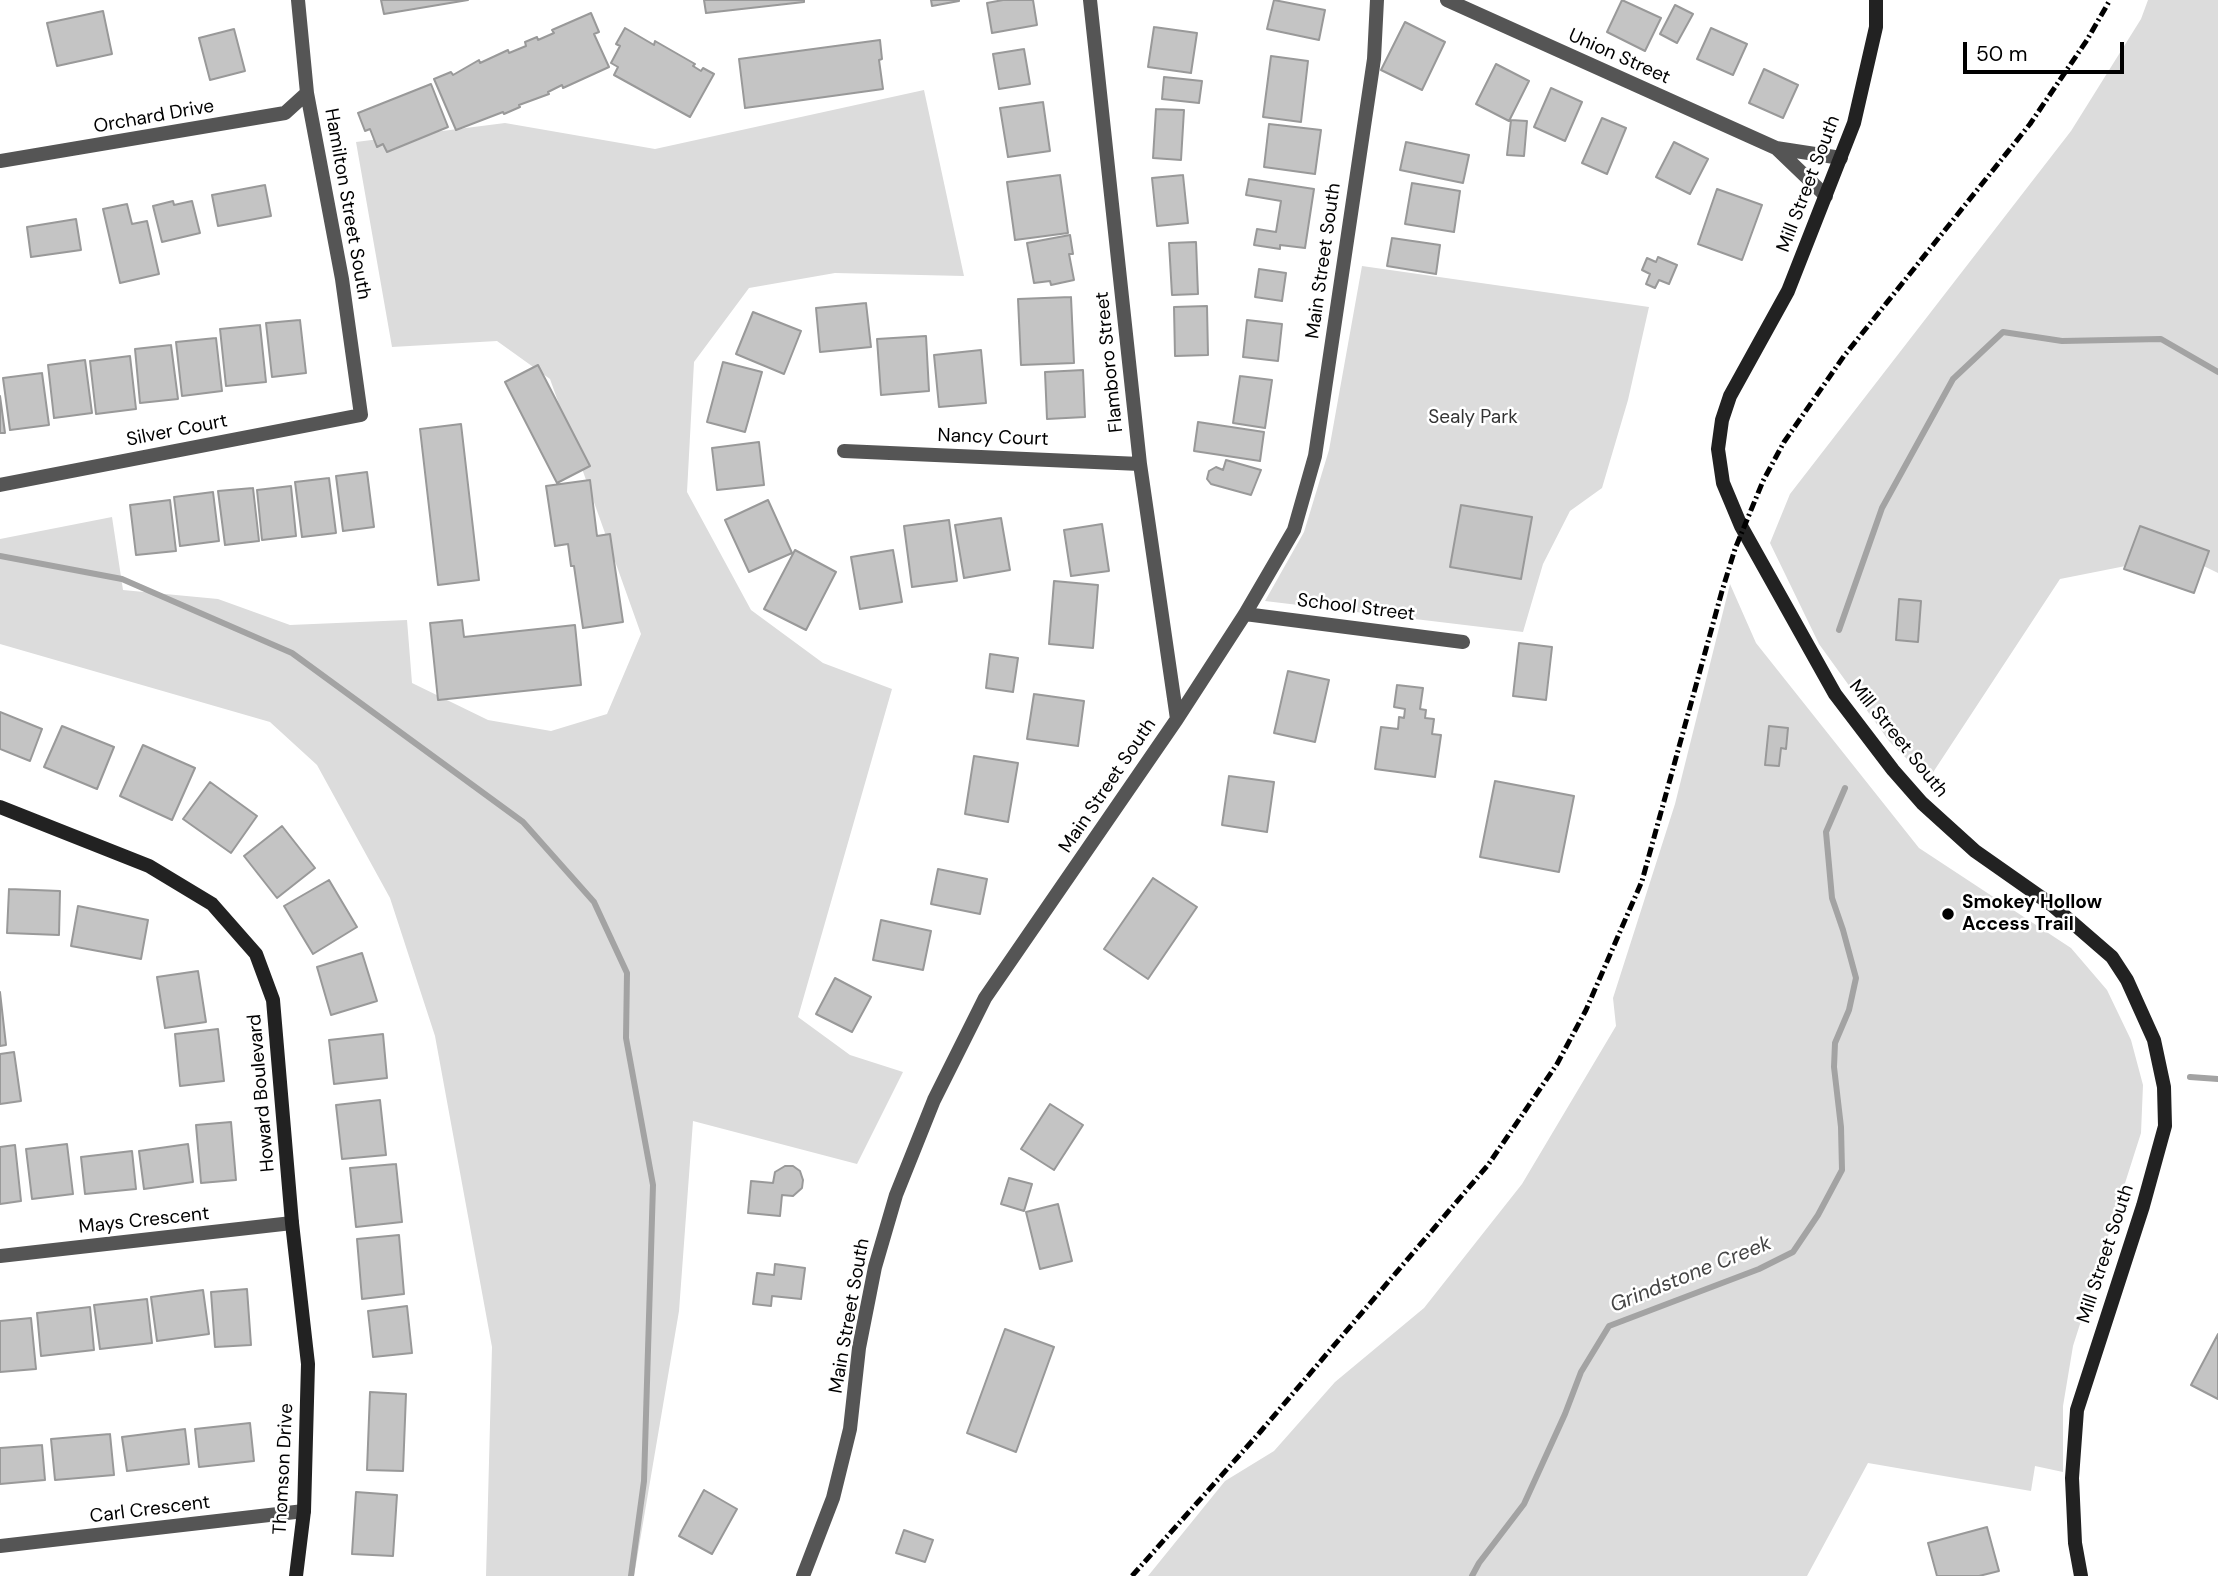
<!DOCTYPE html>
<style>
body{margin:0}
#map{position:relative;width:2218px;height:1576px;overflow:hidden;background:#fff;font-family:"DM Sans",sans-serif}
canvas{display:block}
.scale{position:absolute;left:1963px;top:42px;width:161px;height:32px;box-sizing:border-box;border:4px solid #000;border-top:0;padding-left:9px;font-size:21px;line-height:24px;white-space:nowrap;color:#000;-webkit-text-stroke:5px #fff;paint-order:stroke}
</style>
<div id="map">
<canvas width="2218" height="1576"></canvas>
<div class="scale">50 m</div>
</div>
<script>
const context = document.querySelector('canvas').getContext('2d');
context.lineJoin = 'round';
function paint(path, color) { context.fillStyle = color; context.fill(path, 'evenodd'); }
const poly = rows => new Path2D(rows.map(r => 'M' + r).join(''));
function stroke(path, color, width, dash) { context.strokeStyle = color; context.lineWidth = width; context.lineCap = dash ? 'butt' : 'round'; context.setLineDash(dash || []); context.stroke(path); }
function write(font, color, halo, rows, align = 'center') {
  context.font = font + ' "DM Sans",sans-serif'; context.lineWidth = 5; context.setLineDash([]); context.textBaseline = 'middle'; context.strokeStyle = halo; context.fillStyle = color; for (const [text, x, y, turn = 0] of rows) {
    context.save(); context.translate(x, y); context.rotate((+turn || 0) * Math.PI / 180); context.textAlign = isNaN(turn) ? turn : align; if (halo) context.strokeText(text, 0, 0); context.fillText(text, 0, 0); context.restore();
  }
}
paint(poly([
 [2148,0,2218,0,2218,573,2181,555,2060,579,1928,780,1889,741,1819,644,1770,543,1790,494,2071,131,2141,19],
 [924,90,964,276,835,273,749,288,694,362,687,492,751,610,823,663,892,689,798,1017,850,1055,903,1072,857,1164,693,1121,679,1311,634,1576,486,1576,492,1347,435,1036,390,898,317,765,270,722,0,644,0,539,112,517,123,590,218,599,290,625,407,620,412,683,488,720,551,731,607,714,641,634,550,379,497,341,392,347,356,142,505,123,655,149],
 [1362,266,1649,307,1628,400,1602,488,1570,511,1543,564,1523,632,1265,601,1304,532,1329,450],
 [1730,584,1756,643,1919,848,2071,948,2107,990,2131,1040,2143,1085,2141,1133,2073,1346,2063,1406,2063,1472,2035,1466,2031,1491,1868,1463,1807,1576,1148,1576,1225,1481,1274,1451,1335,1382,1424,1308,1522,1184,1616,1026,1613,998,1675,804]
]), '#dcdcdc');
stroke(poly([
 [0,556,122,579,292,653,523,822,594,902,627,973,626,1038,653,1185,644,1481,631,1576],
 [1839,630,1882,508,1953,379,2003,332,2062,341,2161,339,2218,372],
 [2190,1077,2218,1079],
 [1472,1576,1479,1563,1524,1504,1565,1414,1581,1372,1609,1326,1759,1269,1793,1252,1818,1215,1842,1170,1841,1127,1834,1067,1835,1043,1849,1010,1856,978,1843,930,1832,898,1826,832,1845,788]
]), '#a3a3a3', 6);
const building = poly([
 [381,0,468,0,384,14,381,0],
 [704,0,804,0,804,2,706,13,704,0],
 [931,0,959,0,959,1,932,6,931,0],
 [1003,0,1033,0,1037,25,992,33,987,3,1003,0],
 [1274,0,1325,10,1319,40,1267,29,1274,0],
 [1622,0,1661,18,1645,51,1607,32,1622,0],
 [1675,5,1693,14,1677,43,1660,34,1675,5],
 [103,11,112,54,57,66,47,23,103,11],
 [591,13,599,32,594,34,609,67,563,88,562,85,548,92,549,94,519,105,520,107,504,114,503,112,456,130,434,79,451,72,453,75,479,60,480,63,508,50,509,53,526,46,525,42,537,37,538,40,554,33,552,30,591,13],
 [1405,22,1445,42,1422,90,1381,70,1405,22],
 [1154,27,1197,33,1191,73,1148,67,1154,27],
 [625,28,654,45,655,41,695,64,693,66,701,71,703,68,714,74,690,117,614,75,618,67,611,63,620,46,616,44,625,28],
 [1711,28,1747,44,1733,75,1697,59,1711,28],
 [234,29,245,71,210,80,199,38,234,29],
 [880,40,882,59,879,60,883,89,745,108,739,59,880,40],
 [1024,49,1030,84,999,89,993,54,1024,49],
 [1271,56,1308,61,1301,122,1263,117,1271,56],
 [1496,64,1529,81,1509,121,1476,104,1496,64],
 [1764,69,1798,85,1783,118,1749,103,1764,69],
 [1164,77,1202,81,1199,103,1162,99,1164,77],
 [431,84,448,127,387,152,383,144,377,147,370,129,365,131,358,113,431,84],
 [1551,88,1582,102,1565,141,1534,127,1551,88],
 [1043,102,1050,151,1008,157,1000,108,1043,102],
 [1156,109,1184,110,1181,160,1153,158,1156,109],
 [1602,118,1626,128,1607,174,1582,163,1602,118],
 [1511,120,1527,121,1524,156,1507,155,1511,120],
 [1269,124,1321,130,1315,174,1264,167,1269,124],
 [1406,142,1469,155,1463,183,1400,170,1406,142],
 [1674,142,1708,159,1690,194,1656,177,1674,142],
 [1060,175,1068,233,1015,240,1007,182,1060,175],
 [1183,175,1188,223,1157,226,1152,178,1183,175],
 [1249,179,1314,189,1305,248,1280,245,1280,249,1254,245,1257,229,1276,232,1281,201,1246,195,1249,179],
 [1412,183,1460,191,1454,232,1405,224,1412,183],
 [265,185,271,216,218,226,212,195,265,185],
 [1717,189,1762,205,1742,260,1698,244,1717,189],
 [173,201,174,205,192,201,200,233,162,242,153,206,173,201],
 [127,204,132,224,147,221,159,274,120,283,103,209,127,204],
 [76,219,81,250,31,257,27,227,76,219],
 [1070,235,1073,254,1069,254,1074,280,1051,285,1050,281,1034,283,1027,243,1070,235],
 [1392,238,1440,245,1436,274,1387,266,1392,238],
 [1196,242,1198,294,1172,295,1169,243,1196,242],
 [1658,257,1677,265,1669,284,1659,280,1655,288,1646,284,1650,274,1642,270,1647,258,1656,262,1658,257],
 [1259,269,1286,273,1282,301,1255,297,1259,269],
 [1071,297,1074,363,1021,365,1018,299,1071,297],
 [866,303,871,347,820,352,816,308,866,303],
 [1207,306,1208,355,1175,356,1174,307,1207,306],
 [753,312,801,331,784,374,736,354,753,312],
 [300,320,306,373,272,377,266,323,300,320],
 [1247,320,1282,324,1278,361,1243,357,1247,320],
 [260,325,266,382,226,386,220,329,260,325],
 [926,336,929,391,881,395,877,339,926,336],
 [216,338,222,391,182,396,176,342,216,338],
 [171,345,178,399,140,403,135,349,171,345],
 [981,350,986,403,939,407,934,355,981,350],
 [130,356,136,409,96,414,90,361,130,356],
 [85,360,92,413,54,418,48,365,85,360],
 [723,362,762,372,745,432,707,422,723,362],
 [538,365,590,466,557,483,505,382,538,365],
 [1083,370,1085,417,1047,419,1045,372,1083,370],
 [42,373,49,425,10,430,3,378,42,373],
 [1240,376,1272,380,1265,428,1233,423,1240,376],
 [0,396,5,433,0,433,0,396],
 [1198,422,1264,432,1260,461,1194,451,1198,422],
 [461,424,479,580,438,585,420,429,461,424],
 [759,442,764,485,717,490,712,448,759,442],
 [1226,460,1261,470,1251,495,1211,484,1207,479,1209,471,1216,467,1223,470,1226,460],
 [367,472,374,527,343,531,336,476,367,472],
 [329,478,336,533,302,537,295,482,329,478],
 [590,480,597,536,610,534,623,622,583,628,574,566,571,566,568,544,555,546,546,486,590,480],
 [291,486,296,536,262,540,257,490,291,486],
 [253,488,259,541,225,545,218,491,253,488],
 [213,492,219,541,180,546,174,497,213,492],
 [170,500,176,551,136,555,130,505,170,500],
 [768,500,792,553,749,572,725,520,768,500],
 [1461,505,1532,517,1521,579,1450,567,1461,505],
 [1001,518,1010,570,964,578,955,525,1001,518],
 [949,520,957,581,912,587,904,526,949,520],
 [1102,524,1109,571,1071,576,1064,530,1102,524],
 [2140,526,2209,551,2194,593,2124,569,2140,526],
 [795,550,836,572,806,630,764,609,795,550],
 [893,550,902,602,860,609,851,557,893,550],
 [1054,581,1098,585,1093,648,1049,644,1054,581],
 [1899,599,1921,601,1918,642,1896,640,1899,599],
 [462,620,464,637,575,625,581,685,438,700,430,623,462,620],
 [1519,643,1552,647,1546,700,1513,696,1519,643],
 [990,654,1018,658,1013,692,986,688,990,654],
 [1288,671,1329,680,1315,742,1274,733,1288,671],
 [1397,685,1423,688,1420,709,1426,710,1425,718,1434,719,1432,734,1441,735,1435,777,1375,769,1381,727,1398,729,1399,717,1404,718,1405,709,1394,707,1397,685],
 [1034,694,1084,701,1078,746,1027,739,1034,694],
 [0,712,42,729,30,761,0,749,0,712],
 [62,726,114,747,97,789,44,767,62,726],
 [1769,726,1788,728,1786,749,1781,748,1779,766,1765,765,1769,726],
 [143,745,195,768,172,820,120,796,143,745],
 [974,756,1018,763,1008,822,965,814,974,756],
 [1229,776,1274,782,1267,832,1222,825,1229,776],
 [1495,781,1574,796,1559,872,1480,857,1495,781],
 [210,782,257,816,231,853,183,819,210,782],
 [282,826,315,868,277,898,244,856,282,826],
 [938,869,987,879,980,914,931,904,938,869],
 [1153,878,1197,907,1148,979,1104,949,1153,878],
 [329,880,357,927,313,954,284,906,329,880],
 [9,889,60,891,59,935,7,933,9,889],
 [78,906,148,920,141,959,71,946,78,906],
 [881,920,931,931,923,970,873,960,881,920],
 [362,953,377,1001,331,1015,317,967,362,953],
 [198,971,206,1022,165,1028,157,977,198,971],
 [835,978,871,997,852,1032,816,1014,835,978],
 [0,992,6,1045,0,1046,0,992],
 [218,1029,224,1081,180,1086,175,1034,218,1029],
 [383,1034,387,1078,334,1084,329,1040,383,1034],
 [14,1052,21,1101,0,1104,0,1054,14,1052],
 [380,1100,386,1155,342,1159,336,1105,380,1100],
 [1050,1104,1083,1125,1054,1170,1021,1149,1050,1104],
 [231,1122,236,1180,201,1183,196,1125,231,1122],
 [67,1144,73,1194,32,1199,26,1149,67,1144],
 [188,1144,193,1182,144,1189,139,1151,188,1144],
 [15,1145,21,1201,0,1204,0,1147,15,1145],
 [132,1151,136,1189,85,1194,81,1157,132,1151],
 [396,1164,402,1222,356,1227,350,1168,396,1164],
 [785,1166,793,1166,800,1171,803,1180,802,1188,793,1196,782,1195,780,1216,748,1213,751,1181,773,1183,775,1172,785,1166],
 [1009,1178,1032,1184,1024,1211,1001,1204,1009,1178],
 [1058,1204,1072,1261,1040,1269,1026,1212,1058,1204],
 [399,1235,404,1294,362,1299,357,1239,399,1235],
 [775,1264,805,1268,801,1299,772,1296,771,1306,753,1304,757,1273,774,1275,775,1264],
 [247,1289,251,1345,215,1347,211,1292,247,1289],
 [203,1290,209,1334,157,1341,151,1297,203,1290],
 [147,1299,152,1343,100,1349,94,1305,147,1299],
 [407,1306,412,1353,373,1357,368,1311,407,1306],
 [90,1307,94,1350,41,1356,37,1313,90,1307],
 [31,1318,36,1369,0,1372,0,1321,31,1318],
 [1005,1329,1054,1347,1016,1452,967,1433,1005,1329],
 [2218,1334,2218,1399,2191,1385,2218,1334],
 [370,1392,406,1394,403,1471,367,1470,370,1392],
 [250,1423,254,1461,199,1467,195,1429,250,1423],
 [185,1429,189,1464,127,1471,122,1437,185,1429],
 [110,1434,114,1475,55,1480,51,1439,110,1434],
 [42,1445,45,1480,0,1484,0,1448,42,1445],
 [704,1490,737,1509,712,1554,679,1536,704,1490],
 [356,1492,397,1495,393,1556,352,1554,356,1492],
 [1987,1527,1999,1571,1979,1576,1937,1576,1928,1543,1987,1527],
 [904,1530,933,1540,925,1562,896,1553,904,1530]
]);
paint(building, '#c4c4c4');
stroke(building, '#999', 2);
stroke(poly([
 [1090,0,1140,464,1177,719],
 [1447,0,1776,148,1841,158],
 [1776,148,1826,196],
 [0,161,285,113,307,93],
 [844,451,1140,464],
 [0,485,361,415,342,279,307,93,298,0],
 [1245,614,1463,642],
 [0,1256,292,1223],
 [0,1546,304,1511],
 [803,1576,833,1498,850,1429,859,1348,875,1267,896,1195,934,1100,985,998,1177,719,1245,614,1294,530,1315,456,1374,59,1377,0]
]), '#555', 14);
stroke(poly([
 [1876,0,1876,27,1854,123,1788,291,1730,396,1722,420,1718,449,1723,483,1741,526,1835,694,1893,770,1922,803,1975,851,2052,905,2112,957,2127,980,2154,1040,2164,1087,2165,1126,2143,1206,2077,1410,2072,1478,2075,1543,2081,1576],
 [0,807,149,866,212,904,256,954,273,1000,292,1223,308,1364,304,1511,296,1576]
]), '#222', 14);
stroke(poly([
 [1132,1576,1261,1431,1488,1165,1557,1064,1586,1010,1642,881,1722,591,1735,549,1763,481,1784,442,1844,356,2030,124,2087,40,2110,0]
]), '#000', 5, [10, 3.5, 2, 3.5]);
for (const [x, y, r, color] of [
 [1948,914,7,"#000"]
]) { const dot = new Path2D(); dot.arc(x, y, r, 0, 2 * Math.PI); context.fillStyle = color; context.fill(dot); stroke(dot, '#fff', 2.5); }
write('19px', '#000', '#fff', [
 ["Union Street",1619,57,24],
 ["Orchard Drive",154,117,-10],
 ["Mill Street South",1809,184,-69],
 ["Hamilton Street South",347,204,80],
 ["Main Street South",1324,261,-82],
 ["Flamboro Street",1110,362,-96],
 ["Silver Court",177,431,-11],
 ["Nancy Court",993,438,2],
 ["School Street",1356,608,7],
 ["Mill Street South",1898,739,51],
 ["Main Street South",1108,786,-56],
 ["Howard Boulevard",262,1093,-95],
 ["Mays Crescent",144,1221,-6],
 ["Mill Street South",2106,1254,-72],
 ["Main Street South",850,1316,-80],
 ["Thomson Drive",284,1469,-87],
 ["Carl Crescent",150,1510,-7]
]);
write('19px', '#333', '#fff', [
 ["Sealy Park",1473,418]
]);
write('bold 19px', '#000', '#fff', [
 ["Smokey Hollow",1962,903],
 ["Access Trail",1962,925]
], 'left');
write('italic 21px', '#444', '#fff', [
 ["Grindstone Creek",1691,1275,-22]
]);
</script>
